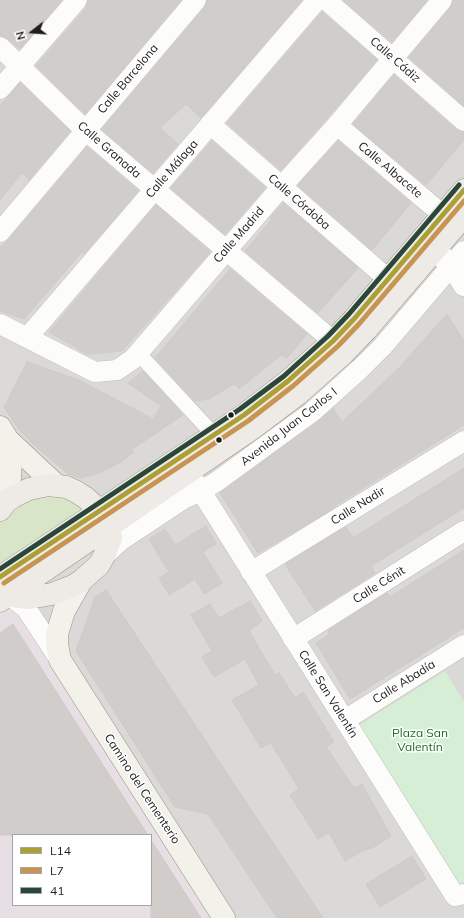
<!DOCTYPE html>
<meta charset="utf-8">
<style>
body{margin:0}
#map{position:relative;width:464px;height:918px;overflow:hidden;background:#ebe9e6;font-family:Mulish,sans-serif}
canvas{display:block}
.legend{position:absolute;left:12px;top:834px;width:140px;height:72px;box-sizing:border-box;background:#fff;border:1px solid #a5a5a5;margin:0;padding:5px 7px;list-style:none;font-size:12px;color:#1d1d1d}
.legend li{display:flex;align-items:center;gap:8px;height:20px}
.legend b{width:20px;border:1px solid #a5a5a5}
.north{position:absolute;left:12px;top:12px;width:40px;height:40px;-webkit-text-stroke:3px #fff;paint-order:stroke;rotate:253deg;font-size:11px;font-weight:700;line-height:16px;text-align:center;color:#1d1d1d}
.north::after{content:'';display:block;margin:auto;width:14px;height:18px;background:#1d1d1d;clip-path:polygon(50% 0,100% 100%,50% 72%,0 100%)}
</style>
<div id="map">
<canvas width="464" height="918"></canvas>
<ul class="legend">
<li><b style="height:5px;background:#ac9f36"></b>L14</li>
<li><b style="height:5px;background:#c79451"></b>L7</li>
<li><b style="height:5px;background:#2a4739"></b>41</li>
</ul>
<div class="north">N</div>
</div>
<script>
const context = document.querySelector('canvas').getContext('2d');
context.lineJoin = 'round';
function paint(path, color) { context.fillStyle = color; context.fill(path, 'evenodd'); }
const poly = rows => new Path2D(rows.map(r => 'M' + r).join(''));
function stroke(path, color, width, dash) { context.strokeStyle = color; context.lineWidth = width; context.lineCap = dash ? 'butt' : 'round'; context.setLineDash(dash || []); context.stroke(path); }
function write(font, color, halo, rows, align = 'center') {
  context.font = font + ' Mulish,sans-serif'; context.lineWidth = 3; context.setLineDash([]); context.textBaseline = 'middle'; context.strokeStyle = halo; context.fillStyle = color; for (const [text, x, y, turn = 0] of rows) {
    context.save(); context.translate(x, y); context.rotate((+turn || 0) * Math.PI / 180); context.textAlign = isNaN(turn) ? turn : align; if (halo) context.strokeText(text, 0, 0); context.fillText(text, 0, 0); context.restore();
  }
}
paint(poly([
 [0,0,464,0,464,918,224,918,26,608,0,427]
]), '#dad9d7');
paint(poly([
 [0,582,224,918,0,918],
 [13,835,151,835,151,905,13,905]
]), '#e8dfe4');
paint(poly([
 [29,489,93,504,0,577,0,510]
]), '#d9e5c8');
paint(poly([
 [445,671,464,702,464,883,458,884,359,725]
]), '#d6eed5');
paint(poly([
 [0,338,32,354,4,407,0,402]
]), '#dbdad9');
const building = poly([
 [0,0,62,0,20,49,8,39,0,36,0,0],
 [88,0,181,0,85,114,36,66,86,8,88,0],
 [207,0,302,0,201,118,186,104,160,128,178,144,153,173,102,129,205,7,207,0],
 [343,0,427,0,392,42,343,0],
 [453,0,464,0,464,106,409,57,451,7,453,0],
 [322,12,377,60,328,117,281,170,227,123,322,12],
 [394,75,456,130,464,132,464,140,426,185,353,124,394,75],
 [20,83,70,131,29,180,22,173,0,200,0,105,20,83],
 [212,141,265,188,225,234,171,188,212,141],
 [338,141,411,203,372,250,298,185,338,141],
 [87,147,138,191,84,254,82,252,24,319,0,311,0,247,9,239,87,147],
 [283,203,358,268,318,313,245,251,272,219,270,218,283,203],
 [156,205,210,252,122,351,87,354,49,332,156,205],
 [230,269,307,334,287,358,281,355,239,389,234,384,209,399,195,401,155,358,230,269],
 [447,314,464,341,464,425,333,507,334,508,258,553,220,493,319,421,333,408,342,422,399,368,447,314],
 [27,362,79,380,153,419,161,406,128,383,143,371,183,415,131,450,134,452,120,463,96,474,80,478,68,474,33,444,18,428,4,407,27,362],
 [464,468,464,508,371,566,375,573,315,611,285,564,346,527,353,538,464,468],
 [206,526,216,544,203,552,222,583,204,594,195,579,169,595,159,578,169,572,149,539,165,529,175,545,206,526],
 [464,550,464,628,350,699,316,643,330,634,328,631,387,593,390,597,464,550],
 [106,590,240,793,323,918,277,918,208,814,175,807,76,651,95,597,106,590],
 [250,601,262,621,249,631,275,675,279,673,295,698,303,692,334,742,326,747,354,788,362,784,391,836,374,847,362,851,345,861,329,833,318,839,290,795,299,789,271,743,261,748,232,700,259,685,245,659,214,677,202,657,212,651,191,615,210,604,219,618,250,601],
 [13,624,126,801,148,835,0,835,0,633,13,624],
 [151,840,201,918,151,918,151,840],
 [412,856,426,879,380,907,366,884,412,856]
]);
paint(building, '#d0cdcb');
stroke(building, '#cecbc8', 1);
const pedestrian = poly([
 [138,353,214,435]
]);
const minor = poly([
 [326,0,464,121],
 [0,47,85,130,333,341],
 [0,89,77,0],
 [210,124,389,280],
 [337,125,443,215],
 [0,232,196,0],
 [0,324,95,372,117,370,133,359,282,186,337,125,442,0],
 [27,338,317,0],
 [179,459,201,491,455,896,464,894],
 [104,556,120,541,185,498,201,491,216,482,312,412,360,369,383,346,464,251],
 [251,572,464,441],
 [9,595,26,608,60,660],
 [293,639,464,531],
 [345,720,464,645]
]);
const tertiary = poly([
 [435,251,452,265,464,285]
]);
const secondary = poly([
 [0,427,8,440,56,485],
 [0,509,5,498,10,478,11,458,8,440],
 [81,581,64,611,57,634,57,644,60,660,224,918]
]);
const primary = poly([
 [0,510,7,501,13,497,29,489,48,485,66,487,75,491,86,498,99,510,109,526,111,538,104,556,99,565,81,581,73,586,52,594,29,598,19,597,9,595,5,589],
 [0,577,244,415,288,381,333,341,354,319,464,190],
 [0,601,253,428,298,394,344,353,366,330,464,216]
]);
stroke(pedestrian, '#c1c0be', 16);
stroke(minor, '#c1c0be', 21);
stroke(tertiary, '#c1c0be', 23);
stroke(secondary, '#929280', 23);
stroke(primary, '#9e9586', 23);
stroke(pedestrian, '#fcfcfb', 15);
stroke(minor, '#fcfcfb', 20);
stroke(tertiary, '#fcfcfb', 22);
stroke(secondary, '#f2f2eb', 22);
stroke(primary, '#eeeae5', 22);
stroke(poly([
 [0,577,244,415,288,381,333,341,354,319,464,190]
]), '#ac9f36', 5);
stroke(poly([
 [4,583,248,421,293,386,338,346,359,324,464,201]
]), '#c79451', 5);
stroke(poly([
 [0,569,240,409,284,376,328,336,349,314,459,185]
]), '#2a4739', 5);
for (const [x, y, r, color] of [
 [231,415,3.5,"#1d1d1d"],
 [219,440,3.5,"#1d1d1d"]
]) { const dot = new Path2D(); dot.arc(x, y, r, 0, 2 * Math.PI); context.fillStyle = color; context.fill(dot); stroke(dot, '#fff', 1.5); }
write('12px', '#1d1d1d', '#fff', [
 ["Calle Cádiz",395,60,41],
 ["Calle Barcelona",128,79,-50],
 ["Calle Granada",109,150,41],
 ["Calle Málaga",172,169,-49],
 ["Calle Albacete",390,170,40],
 ["Calle Córdoba",299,202,41],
 ["Calle Madrid",239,235,-49],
 ["Avenida Juan Carlos I",289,427,-38],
 ["Calle Nadir",358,506,-32],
 ["Calle Cénit",379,585,-32],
 ["Calle Abadía",404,682,-32],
 ["Calle San Valentín",328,694,58],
 ["Camino del Cementerio",142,789,57]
]);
write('12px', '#176e1b', '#fff', [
 ["Plaza San",420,733],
 ["Valentín",420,747]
]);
</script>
